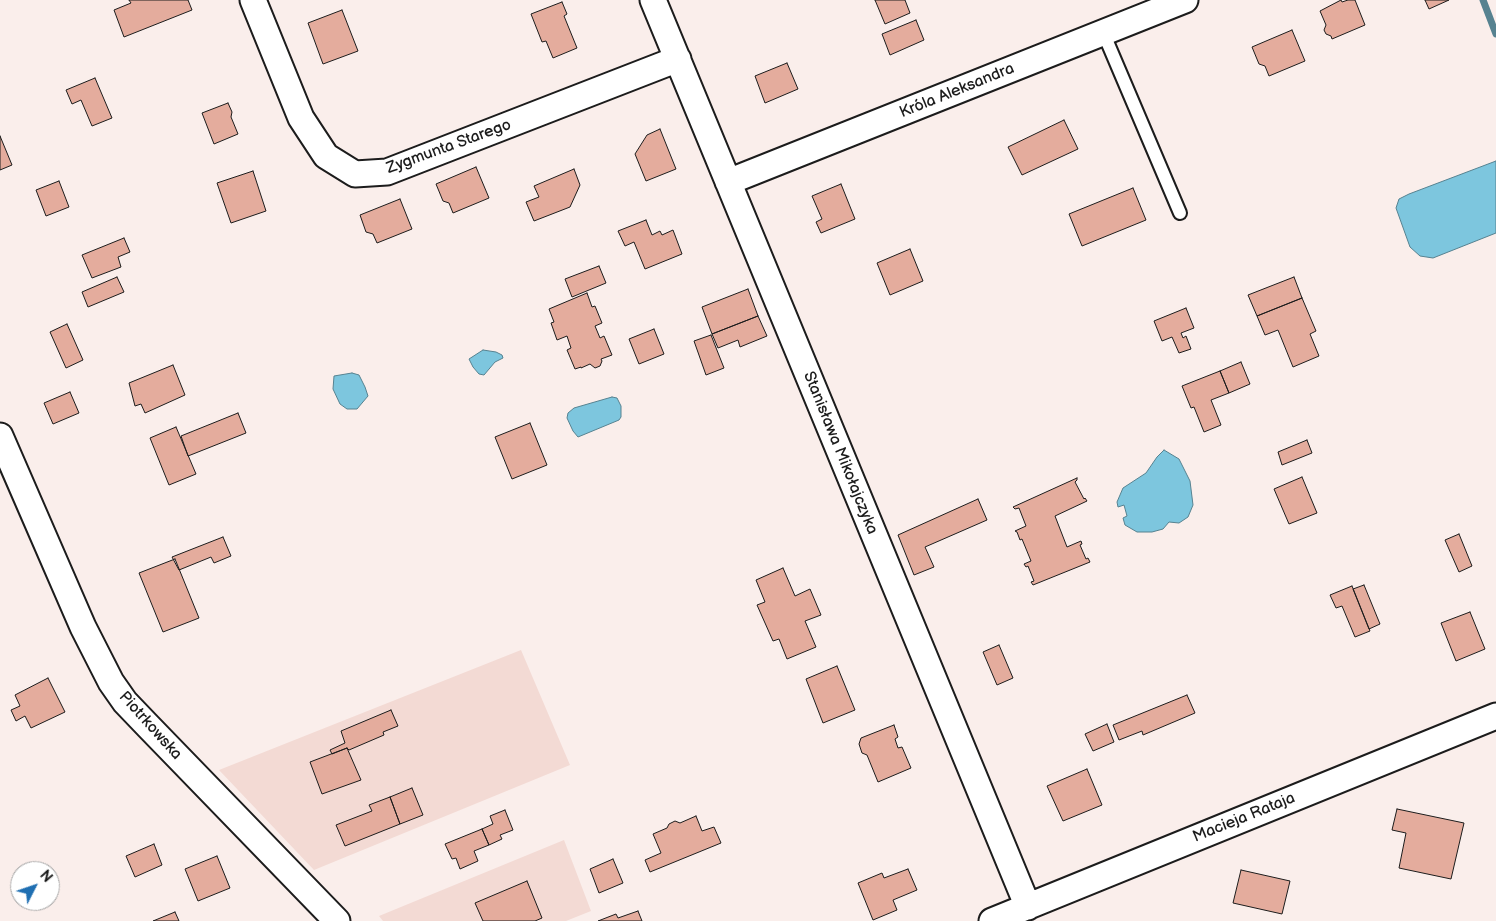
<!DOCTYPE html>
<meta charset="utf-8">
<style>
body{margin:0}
#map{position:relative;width:1496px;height:921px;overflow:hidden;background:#faeeeb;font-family:"Balsamiq Sans",sans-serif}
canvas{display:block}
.north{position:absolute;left:10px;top:861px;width:50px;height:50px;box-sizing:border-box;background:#fff;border:1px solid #a4a4a4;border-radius:50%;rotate:49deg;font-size:14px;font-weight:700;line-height:20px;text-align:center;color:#1c1c1c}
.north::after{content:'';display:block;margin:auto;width:18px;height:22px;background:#1f6fb2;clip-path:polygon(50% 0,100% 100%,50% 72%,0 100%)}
</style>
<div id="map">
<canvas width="1496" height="921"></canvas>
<div class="north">N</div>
</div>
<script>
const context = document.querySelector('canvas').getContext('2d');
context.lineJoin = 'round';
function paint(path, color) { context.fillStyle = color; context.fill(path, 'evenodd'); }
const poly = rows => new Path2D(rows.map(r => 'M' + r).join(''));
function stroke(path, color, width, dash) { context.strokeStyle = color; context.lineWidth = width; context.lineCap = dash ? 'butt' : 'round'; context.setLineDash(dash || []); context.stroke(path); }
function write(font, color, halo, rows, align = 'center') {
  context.font = font + ' "Balsamiq Sans",sans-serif'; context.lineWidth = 4; context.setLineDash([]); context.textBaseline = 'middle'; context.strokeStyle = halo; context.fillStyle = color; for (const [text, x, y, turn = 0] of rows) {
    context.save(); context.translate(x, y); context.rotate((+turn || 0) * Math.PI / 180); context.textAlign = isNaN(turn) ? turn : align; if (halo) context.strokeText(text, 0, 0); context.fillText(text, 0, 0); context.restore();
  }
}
paint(poly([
 [521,650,570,765,314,870,219,770],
 [564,840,591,911,566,921,383,921,379,916]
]), '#f3dad4');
const water = poly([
 [1496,161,1496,233,1433,258,1420,256,1410,247,1396,208,1399,199,1409,194,1496,161],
 [483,350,496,352,502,355,503,358,495,362,484,375,479,374,473,367,469,359,483,350],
 [352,373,359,375,365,387,368,396,357,409,347,409,340,404,333,389,334,376,352,373],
 [612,397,617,398,621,406,621,417,619,420,578,437,573,431,567,418,568,413,574,408,612,397],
 [1164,450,1179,459,1190,481,1193,505,1188,517,1179,523,1169,522,1163,529,1152,532,1137,532,1125,525,1123,518,1127,516,1124,505,1118,507,1117,502,1123,488,1146,473,1157,457,1164,450]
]);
paint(water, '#7dc6de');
stroke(water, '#568290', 1);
stroke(poly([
 [1483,0,1496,34]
]), '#568290', 7);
const building = poly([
 [129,0,188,0,192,10,124,37,114,10,131,3,129,0],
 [875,0,905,0,910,13,885,24,875,0],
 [1341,0,1342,2,1348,0,1355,0,1365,25,1332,39,1331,36,1326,34,1324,30,1326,25,1320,11,1341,0],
 [1425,0,1449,0,1429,9,1425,0],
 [562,2,567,14,564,16,577,48,553,58,546,41,542,42,531,14,562,2],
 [342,10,358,51,323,64,308,23,342,10],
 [916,20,924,40,890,55,882,34,916,20],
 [1292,30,1305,61,1269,76,1265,66,1259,64,1252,47,1292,30],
 [787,63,798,89,765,103,755,76,787,63],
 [95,78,112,118,92,126,81,100,72,104,66,90,95,78],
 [228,103,232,112,231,117,238,134,214,144,202,113,228,103],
 [1064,120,1078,149,1022,175,1008,147,1064,120],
 [660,129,676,169,646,181,635,154,647,135,660,129],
 [0,136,12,165,0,170,0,136],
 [476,167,489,198,453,213,449,203,443,201,436,184,476,167],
 [574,169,580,185,570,207,534,221,526,202,539,197,534,186,574,169],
 [253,171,266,211,231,223,217,183,253,171],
 [59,181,69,207,46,216,36,190,59,181],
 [841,184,855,219,821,233,816,222,822,219,812,196,841,184],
 [1133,188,1146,220,1082,246,1069,214,1133,188],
 [400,199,412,229,377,243,373,234,366,232,360,215,400,199],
 [646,220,652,235,660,231,662,235,673,230,682,254,645,269,634,242,625,246,618,231,646,220],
 [124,238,130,252,118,257,121,267,92,278,82,255,124,238],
 [910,249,923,281,890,295,877,263,910,249],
 [599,266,606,283,572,297,565,279,599,266],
 [117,277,124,292,88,307,82,292,117,277],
 [1294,277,1302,298,1257,316,1248,295,1294,277],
 [748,289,758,316,712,334,702,307,748,289],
 [587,293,592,307,595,306,602,323,595,326,600,338,604,336,612,355,601,359,602,361,600,366,595,368,590,364,581,368,581,367,575,369,567,350,571,348,567,336,557,340,551,323,554,322,549,309,587,293],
 [1302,298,1316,331,1310,334,1319,356,1293,367,1278,330,1265,335,1257,316,1302,298],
 [1186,308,1194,328,1181,333,1183,338,1186,336,1191,349,1179,353,1172,337,1162,341,1154,321,1186,308],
 [758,316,767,336,740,347,738,340,718,348,712,334,758,316],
 [67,324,83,360,66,368,50,332,67,324],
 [654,329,664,354,639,364,629,339,654,329],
 [711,335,724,368,706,375,694,341,711,335],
 [1241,362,1250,384,1229,393,1220,371,1241,362],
 [173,365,185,395,145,413,141,404,135,406,129,383,173,365],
 [1220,371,1229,393,1211,400,1221,425,1204,432,1194,407,1191,408,1182,386,1220,371],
 [70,392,79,413,53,424,44,403,70,392],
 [238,413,246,433,188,456,181,436,238,413],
 [530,423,547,465,512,479,495,437,530,423],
 [176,427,196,474,169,485,150,438,176,427],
 [1307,440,1312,453,1282,465,1278,452,1307,440],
 [1302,477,1317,513,1289,524,1274,489,1302,477],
 [1077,478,1077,480,1075,482,1084,499,1085,498,1087,501,1055,516,1067,547,1081,541,1082,544,1080,545,1086,559,1088,558,1090,562,1033,585,1031,582,1034,581,1028,566,1026,567,1024,564,1031,561,1022,539,1020,540,1017,532,1015,531,1026,526,1019,508,1015,509,1013,507,1077,478],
 [978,499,987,520,925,547,934,567,914,575,898,535,978,499],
 [1459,534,1472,566,1459,572,1445,540,1459,534],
 [223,537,231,556,214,563,211,557,179,570,172,557,223,537],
 [175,559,199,618,163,632,139,573,175,559],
 [783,568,795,596,810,589,821,615,805,621,816,647,787,659,779,639,773,641,757,605,765,602,756,580,783,568],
 [1364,585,1380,624,1369,629,1353,589,1364,585],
 [1352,586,1370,631,1355,637,1342,606,1336,608,1330,595,1352,586],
 [1470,612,1485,649,1456,661,1441,623,1470,612],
 [999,645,1013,678,997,685,983,652,999,645],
 [837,666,855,710,823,723,806,679,837,666],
 [48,678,65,712,31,728,25,716,16,721,11,710,20,706,15,695,48,678],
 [1187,695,1195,713,1143,735,1142,731,1119,740,1113,725,1187,695],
 [391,710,398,726,383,732,384,735,349,750,347,748,332,754,330,750,345,743,341,731,391,710],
 [1107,724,1114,742,1093,751,1085,734,1107,724],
 [894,725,898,737,895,739,898,748,902,747,911,768,878,782,867,755,862,753,859,744,861,738,894,725],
 [347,748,361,780,322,794,310,762,347,748],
 [1087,769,1102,805,1063,821,1047,786,1087,769],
 [412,788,423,815,400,824,390,797,412,788],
 [390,797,400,824,345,846,336,825,372,811,369,805,390,797],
 [1397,809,1464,823,1451,879,1399,868,1406,833,1392,830,1397,809],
 [505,810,513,830,500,835,502,839,489,845,482,829,493,824,490,816,505,810],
 [696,816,702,831,714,827,721,843,650,872,645,860,661,853,653,834,667,828,669,824,675,821,680,823,696,816],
 [482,829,489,845,474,851,478,861,460,869,456,858,452,859,445,844,482,829],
 [154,844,162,865,135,877,126,856,154,844],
 [217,856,230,888,198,901,185,869,217,856],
 [613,859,623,883,599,893,590,869,613,859],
 [908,869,917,890,893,900,897,910,873,920,858,883,882,873,884,878,908,869],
 [1241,870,1290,881,1282,914,1233,903,1241,870],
 [527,881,542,918,535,921,483,921,475,903,527,881],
 [638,911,642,921,598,921,616,914,618,918,638,911],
 [175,912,179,921,153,921,175,912]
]);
paint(building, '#e4ac9d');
stroke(building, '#1c1c1c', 1);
const lane = poly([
 [1103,32,1180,213]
]);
const street = poly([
 [253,0,301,118,326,156,355,174,387,172,678,59],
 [653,0,1028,907],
 [728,182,1185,0],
 [0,436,83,627,111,682,125,702,148,726,337,921],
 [992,921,1496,716]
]);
stroke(lane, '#1c1c1c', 16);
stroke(street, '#1c1c1c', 29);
stroke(lane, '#fff', 12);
stroke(street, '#fff', 25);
write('16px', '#1c1c1c', '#fff', [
 ["Króla Aleksandra",957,91,-22],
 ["Zygmunta Starego",449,147,-20],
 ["Stanisława Mikołajczyka",840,453,68],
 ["Piotrkowska",150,726,48],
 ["Macieja Rataja",1244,818,-22]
]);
</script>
